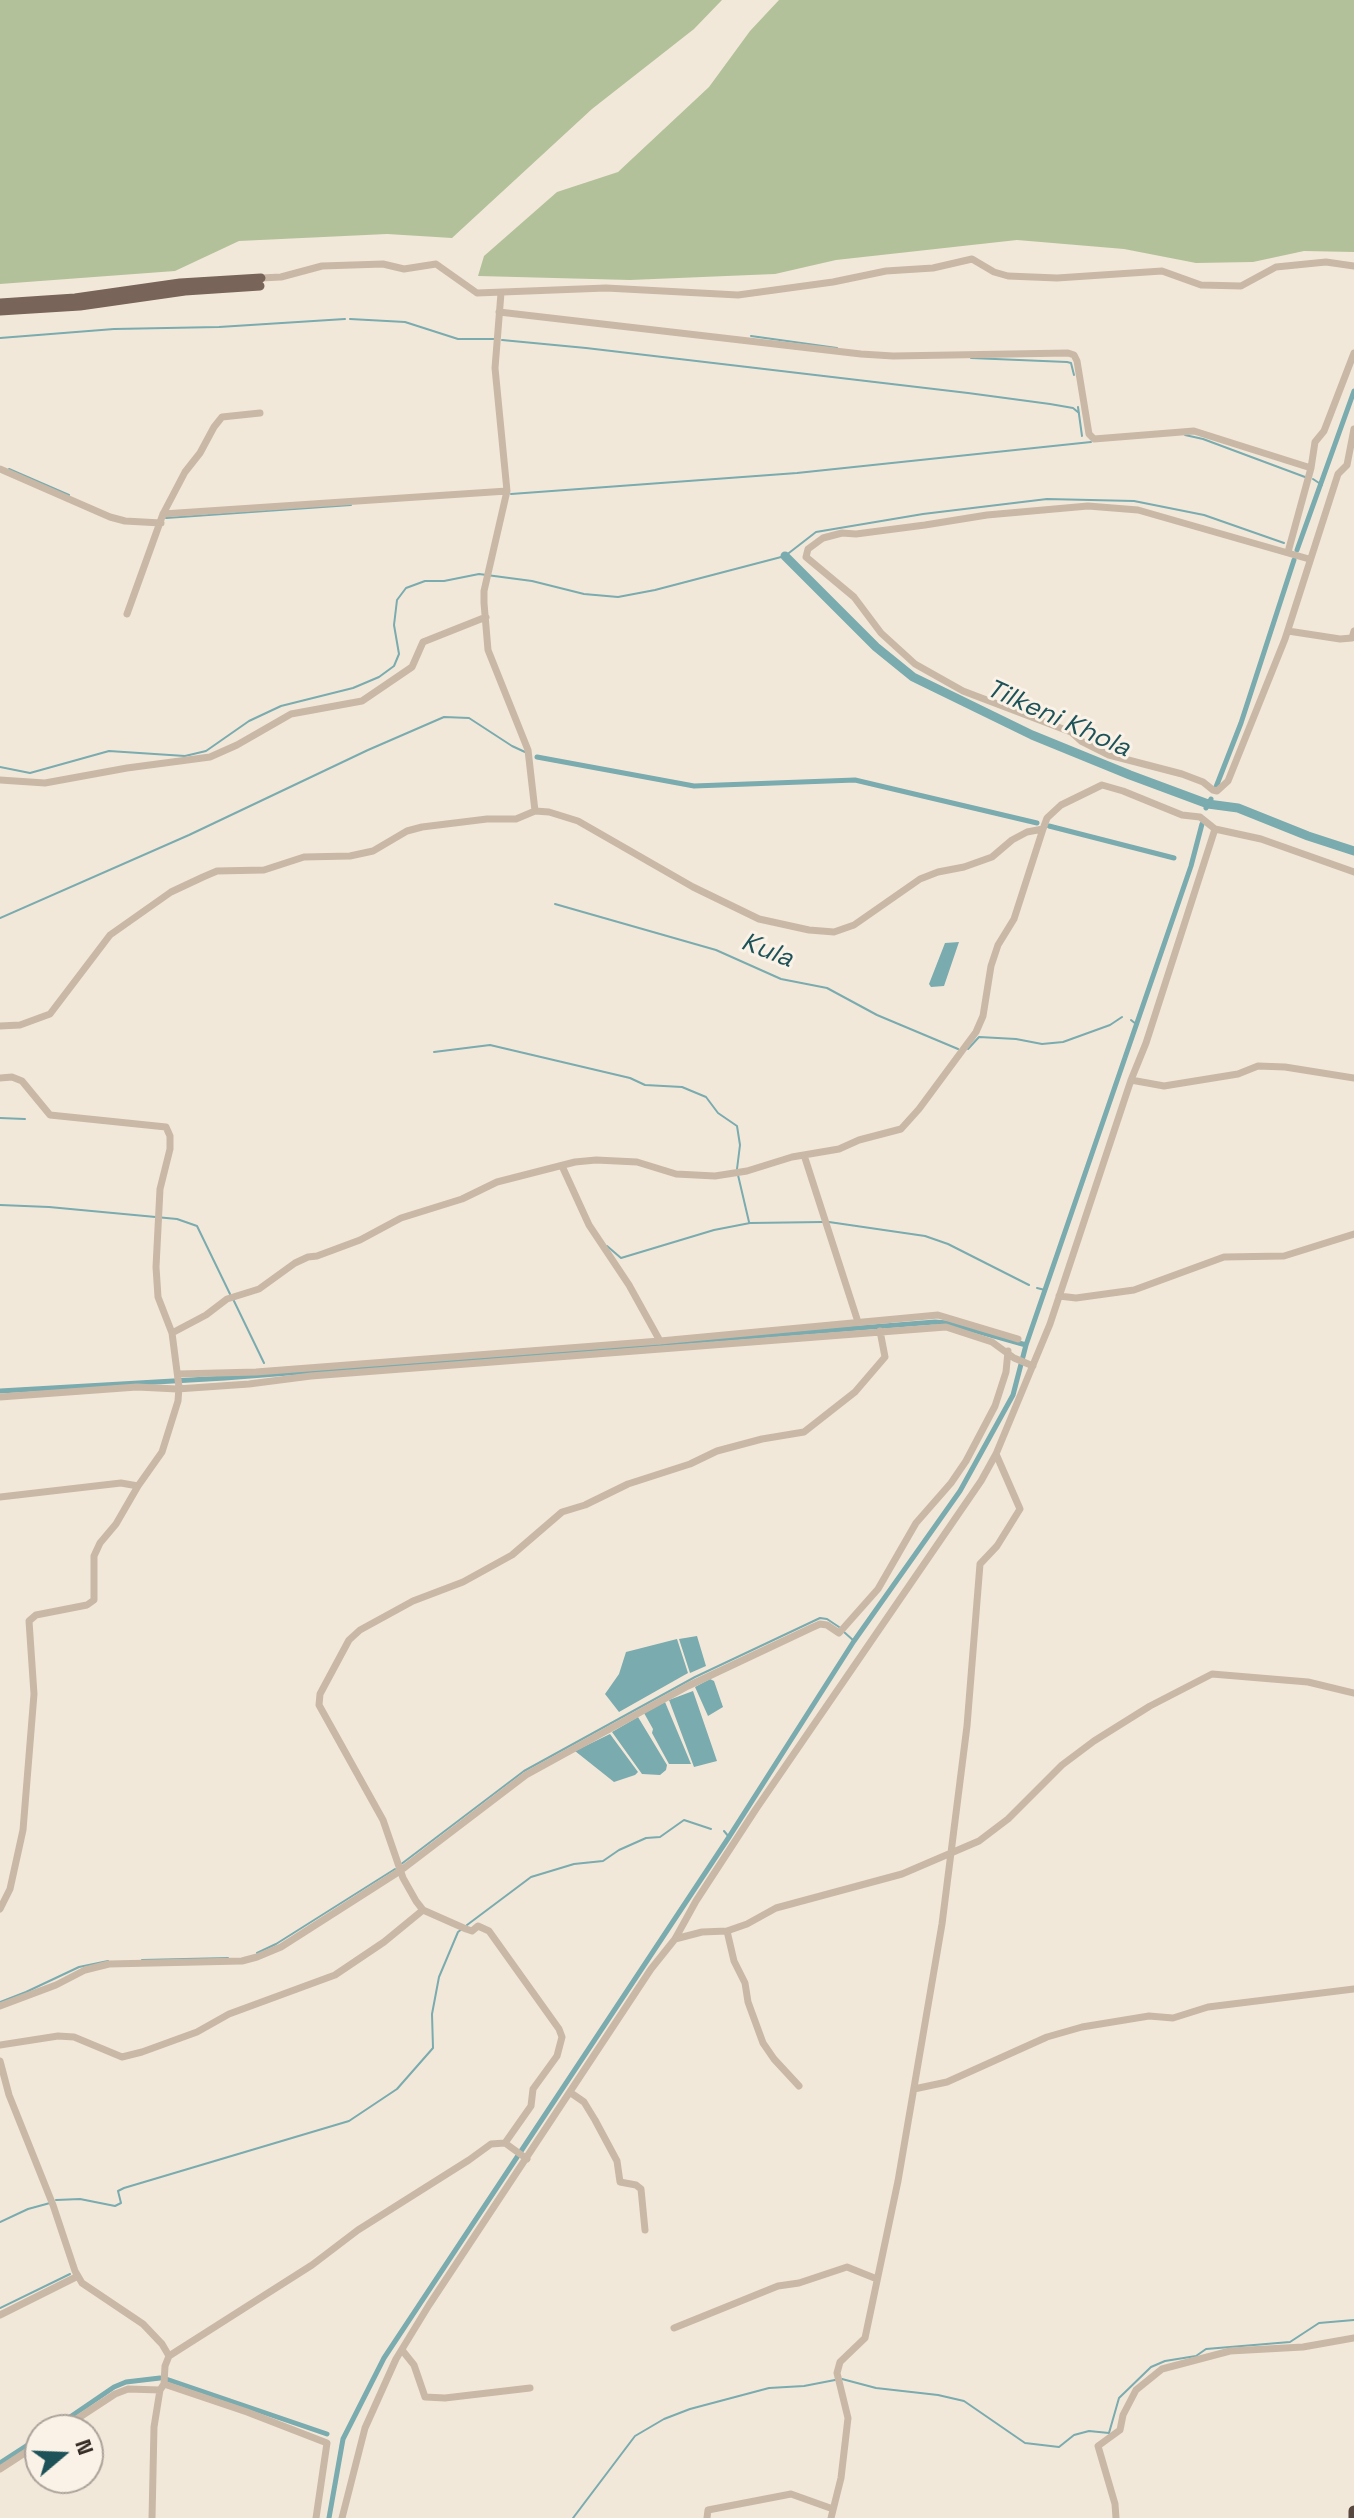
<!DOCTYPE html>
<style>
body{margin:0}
#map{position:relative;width:1354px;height:2518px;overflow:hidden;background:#f2e8da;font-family:"Space Grotesk",sans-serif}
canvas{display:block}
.north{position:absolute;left:24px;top:2414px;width:80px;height:80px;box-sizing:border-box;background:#faf2e7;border:2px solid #aca39a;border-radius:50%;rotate:71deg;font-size:22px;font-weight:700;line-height:32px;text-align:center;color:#362c27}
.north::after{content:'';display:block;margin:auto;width:28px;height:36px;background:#1c5258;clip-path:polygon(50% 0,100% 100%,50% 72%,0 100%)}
</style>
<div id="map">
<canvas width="1354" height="2518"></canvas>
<div class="north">N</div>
</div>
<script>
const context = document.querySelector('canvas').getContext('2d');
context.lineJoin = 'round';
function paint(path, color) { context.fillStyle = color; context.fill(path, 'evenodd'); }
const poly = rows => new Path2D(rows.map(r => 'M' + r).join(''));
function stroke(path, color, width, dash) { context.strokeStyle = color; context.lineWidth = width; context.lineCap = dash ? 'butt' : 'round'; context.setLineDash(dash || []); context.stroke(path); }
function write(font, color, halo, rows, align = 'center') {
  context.font = font + ' "Space Grotesk",sans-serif'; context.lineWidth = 6; context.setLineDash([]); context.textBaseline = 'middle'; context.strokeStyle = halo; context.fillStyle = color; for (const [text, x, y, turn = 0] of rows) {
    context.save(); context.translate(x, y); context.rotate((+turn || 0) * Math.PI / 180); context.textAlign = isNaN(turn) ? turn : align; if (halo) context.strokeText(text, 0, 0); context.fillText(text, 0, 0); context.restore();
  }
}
paint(poly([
 [0,0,722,0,694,29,592,109,452,238,387,234,239,241,175,271,0,284],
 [779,0,1354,0,1354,252,1304,251,1253,262,1196,263,1124,249,1017,240,836,260,775,274,630,280,478,276,484,256,557,192,618,172,709,87,750,31]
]), '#b3c19a');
paint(poly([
 [959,942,944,986,931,987,929,984,945,943],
 [697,1636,706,1666,690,1673,679,1639],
 [677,1639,688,1673,619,1712,605,1694,619,1674,626,1652],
 [710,1679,714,1681,723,1707,708,1716,695,1687],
 [693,1691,717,1761,694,1767,669,1700],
 [665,1702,691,1764,669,1764,652,1733,653,1729,644,1713],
 [638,1717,667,1765,666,1770,660,1775,642,1774,612,1732],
 [610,1734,638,1772,635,1775,614,1782,575,1751]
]), '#79abaf');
stroke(poly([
 [350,319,405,322,458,339,494,339],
 [751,336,837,348],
 [0,338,114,329,219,327,345,319],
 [502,340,586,348,968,393,1050,404,1073,408,1079,413],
 [971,358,1067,362,1071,363,1074,375],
 [1078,407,1082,436],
 [1185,435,1203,439,1305,477],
 [9,469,69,495],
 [1313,479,1322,485],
 [511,494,797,473,1091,442],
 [166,518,351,505],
 [0,767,30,773,109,751,185,756,206,751,249,721,281,706,353,688,379,677,394,666,399,654,394,625,397,600,406,588,425,581,444,581,479,574,532,581,584,594,618,597,655,590,785,556,816,532,923,514,1047,499,1134,501,1204,515,1284,543],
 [555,904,716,950,781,979,827,988,877,1015,958,1049],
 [0,918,189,835,368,750,444,717,469,718,512,746,525,752],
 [1131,1020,1136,1024],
 [968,1049,979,1037,1016,1039,1042,1044,1063,1042,1110,1025,1122,1017],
 [434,1052,490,1045,630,1078,645,1085,682,1087,706,1097,718,1113,737,1126,740,1145,737,1169],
 [0,1118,25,1119],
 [738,1175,749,1222],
 [0,1205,49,1207,177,1219,197,1226,230,1294],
 [829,1222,925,1236,948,1244,1029,1285],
 [607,1246,621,1258,714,1230,750,1223,823,1222],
 [1037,1288,1045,1290],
 [233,1299,264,1363],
 [844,1632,854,1641],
 [724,1831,729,1837],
 [400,1865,524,1771,695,1677,820,1618,827,1619,839,1627],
 [467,1925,531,1877,574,1864,603,1861,619,1850,646,1838,660,1837,684,1820,711,1829],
 [257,1953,276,1944,395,1869],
 [142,1960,228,1958],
 [0,2002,26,1992,79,1967,108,1961],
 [56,2200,80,2199,115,2206,121,2203,118,2191,124,2188,349,2121,397,2089,433,2048,432,2014,439,1977,458,1932,462,1929],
 [0,2222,28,2209,50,2203],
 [0,2308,70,2274],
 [842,2379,876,2388,938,2395,964,2401,1025,2443,1059,2447,1074,2435,1089,2431,1109,2433,1119,2398,1151,2367,1165,2361,1196,2356,1206,2349,1290,2342,1319,2323,1354,2320],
 [573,2518,635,2436,664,2419,690,2409,769,2388,804,2386,835,2380]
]), '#79abaf', 2);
stroke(poly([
 [1297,550,1354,391],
 [537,757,694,786,855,780,1037,823],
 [1216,787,1241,723,1294,560],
 [1206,808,1211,799],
 [1049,826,1174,858],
 [0,1391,225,1378,935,1322,948,1323,1026,1345],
 [166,2379,327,2434],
 [51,2430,114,2387,126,2382,160,2378],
 [0,2463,40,2437],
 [329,2518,343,2439,384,2358,729,1837,854,1641,960,1491,1013,1395,1026,1345,1191,866,1202,824]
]), '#79abaf', 5);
stroke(poly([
 [785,556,876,647,913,677,1032,735,1130,775,1208,804,1238,808,1308,836,1354,851]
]), '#79abaf', 9);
stroke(poly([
 [261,278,281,277,322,266,383,264,404,269,436,264,477,293,606,288,738,295,833,282,886,271,933,268,972,259,994,272,1008,276,1057,278,1162,271,1201,285,1241,286,1276,267,1326,262,1354,266],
 [501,293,495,368,507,491,484,591,484,603,488,650,528,750,535,811],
 [499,312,861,354,893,356,1068,353,1074,355,1077,361,1089,434,1094,439,1194,431,1311,468],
 [0,469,110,517,125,521,161,523],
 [163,514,507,491],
 [1288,552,1311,468,1315,442,1324,431,1354,353],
 [1309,559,1138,510,1088,506,987,515,925,525,856,534,842,533,823,538,808,549,806,557,854,597,881,633,915,664,963,691,1071,732,1081,741,1109,755,1182,774,1203,782,1213,790,1217,791,1228,781,1285,639,1338,474,1347,465,1354,429],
 [127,614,163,514,185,472,200,453,214,427,222,417,260,413],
 [1288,631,1340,639,1352,638,1354,631],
 [0,780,45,783,127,768,210,757,237,745,291,714,362,701,412,667,423,642,486,617],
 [0,1026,20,1025,50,1014,110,935,171,892,203,877,217,871,264,870,304,857,350,856,373,851,407,831,422,827,487,819,516,819,535,811,549,812,578,821,693,887,759,919,809,930,834,932,854,925,920,879,938,872,964,867,992,857,1012,840,1027,832,1043,829,1047,818,1061,805,1102,785,1123,791,1182,815,1200,817,1215,829,1261,839,1354,872],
 [0,1078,12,1077,22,1081,50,1115,166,1127,170,1136,170,1149,160,1189,156,1267,158,1297,172,1333,179,1387,178,1401,162,1452,138,1486,116,1524,100,1543,94,1556,94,1600,87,1605,36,1615,29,1621,34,1694,23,1830,10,1889,0,1909],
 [1131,1080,1164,1086,1238,1074,1258,1066,1285,1067,1354,1078],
 [804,1155,858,1322],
 [562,1166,589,1225,629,1285,660,1341],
 [1059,1296,1076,1298,1134,1290,1224,1257,1284,1256,1354,1234],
 [172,1333,206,1315,227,1299,259,1289,295,1263,308,1257,317,1256,360,1240,401,1218,462,1199,497,1182,575,1162,596,1160,637,1162,676,1174,715,1176,747,1171,792,1157,839,1149,859,1140,901,1129,919,1109,976,1032,983,1016,991,966,998,945,1014,919,1043,829],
 [178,1374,256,1372,660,1341,938,1315,1018,1339],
 [0,1397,137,1387,177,1389,249,1384,311,1376,946,1327,992,1342,1014,1358,1033,1366],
 [0,1497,121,1483,138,1486],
 [727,1931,734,1961,745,1983,748,2002,763,2043,774,2059,799,2086],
 [675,1939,702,1932,727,1931,747,1924,776,1908,902,1874,979,1841,1008,1819,1062,1765,1094,1741,1150,1706,1212,1674,1308,1682,1354,1693],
 [0,2006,56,1985,85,1970,109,1964,242,1961,257,1957,281,1947,400,1871,526,1775,688,1686,811,1628,820,1624,827,1625,839,1633,878,1589,916,1523,951,1483,966,1461,995,1406,1006,1372,1008,1351],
 [0,2045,58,2036,74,2037,122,2057,142,2052,197,2032,229,2014,335,1975,384,1942,423,1910],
 [0,2061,9,2095,53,2205,75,2271,82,2283,143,2324,162,2344,169,2356,165,2366,164,2384,160,2390,128,2389,115,2394,60,2430],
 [914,2089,947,2082,1047,2037,1082,2027,1149,2016,1173,2018,1208,2007,1354,1989],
 [571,2093,584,2102,595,2120,617,2161,620,2182,636,2185,641,2189,645,2230],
 [505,2143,531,2106,533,2089,557,2056,562,2037,559,2029,489,1931,478,1926,472,1931,466,1929,423,1910,416,1901,403,1878,383,1820,319,1705,320,1694,349,1640,360,1630,413,1601,463,1582,512,1555,562,1512,585,1505,628,1484,690,1464,717,1451,762,1439,804,1432,855,1392,885,1357,880,1331],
 [0,2315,78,2276],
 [674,2328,778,2286,799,2283,847,2267,877,2279],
 [402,2350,414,2365,425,2397,445,2398,530,2388],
 [169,2356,312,2265,358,2230,469,2160,491,2144,505,2143,527,2159],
 [164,2384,247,2412,327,2443,316,2518],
 [0,2469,40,2443],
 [152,2518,154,2427,160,2390],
 [342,2518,365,2428,396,2359,429,2305,651,1969,675,1939,696,1901,756,1809,981,1481,996,1454,1050,1324,1131,1080,1146,1043,1215,829],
 [707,2518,708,2510,791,2494,833,2509],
 [831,2518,841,2478,848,2418,837,2373,840,2362,865,2338,898,2181,942,1924,967,1726,980,1564,997,1546,1020,1509,996,1454],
 [1116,2518,1115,2504,1098,2446,1120,2430,1123,2415,1136,2390,1162,2369,1230,2351,1303,2347,1354,2338]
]), '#cab8a6', 7);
stroke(poly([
 [0,303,75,298,180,283,261,278],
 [0,311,80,306,185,291,260,286]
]), '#786458', 9);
stroke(poly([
 [1354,2518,1354,2511]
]), '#57473e', 11);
write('italic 26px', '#1c5258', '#faf2e7', [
 ["Tilkeni Khola",1058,719,24],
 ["Kula",767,951,21]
]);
</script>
